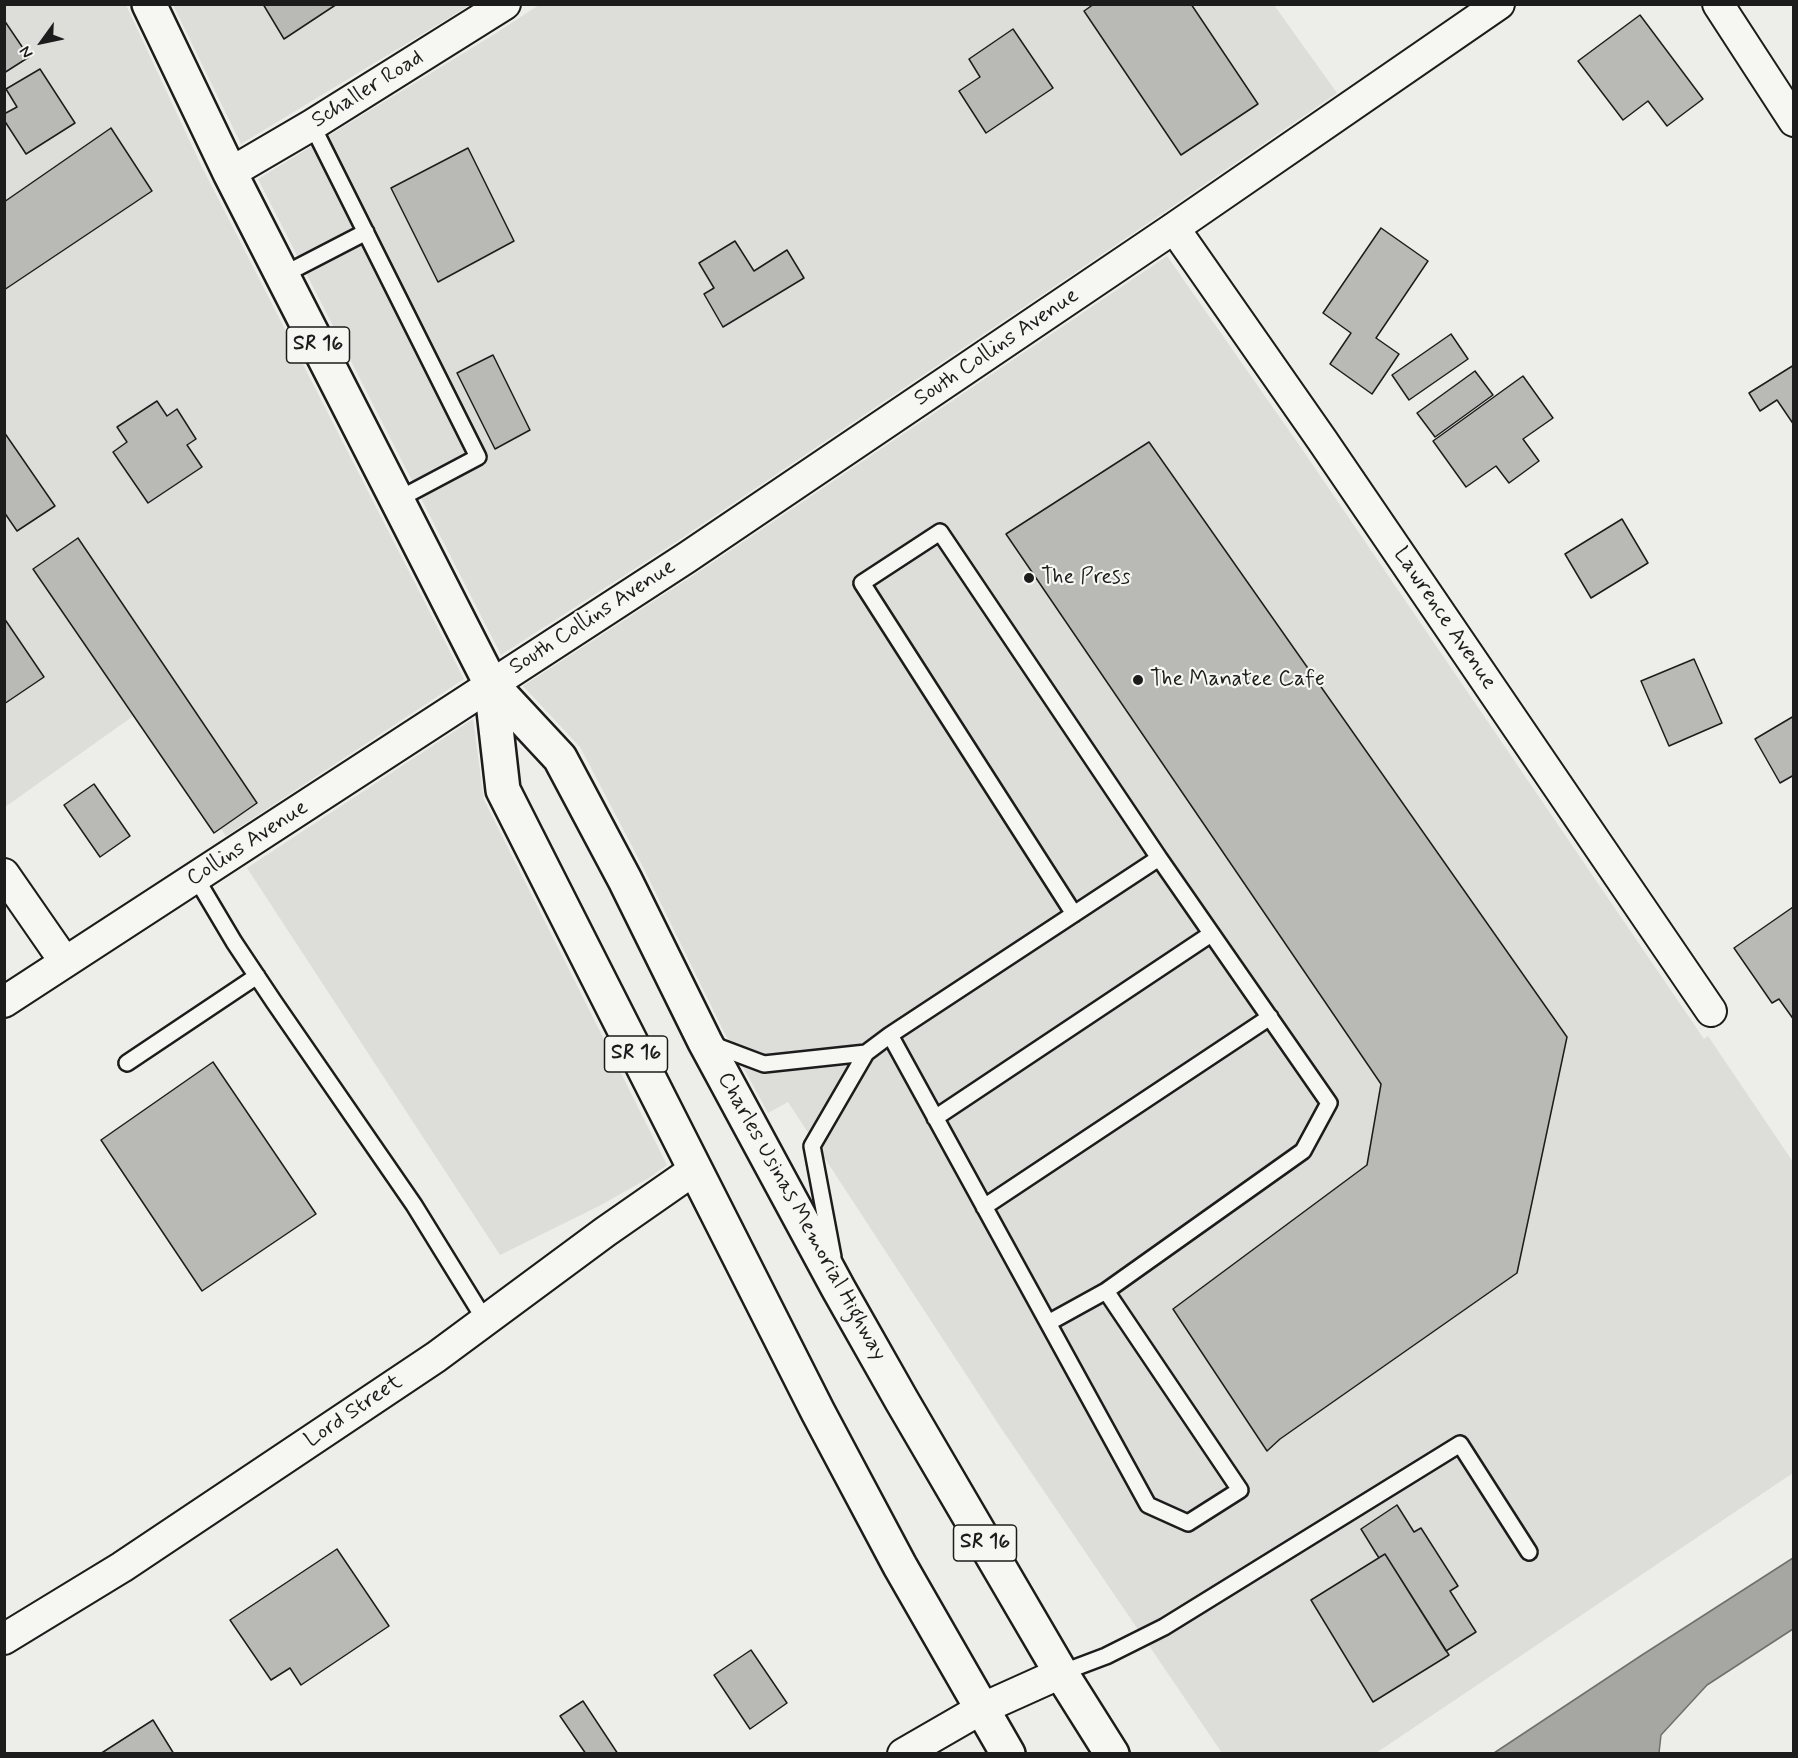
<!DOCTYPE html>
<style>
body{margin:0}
#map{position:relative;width:1798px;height:1758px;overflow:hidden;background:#edede9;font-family:Mynerve,sans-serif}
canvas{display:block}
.frame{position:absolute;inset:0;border:6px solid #1c1c1c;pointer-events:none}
.north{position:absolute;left:12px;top:12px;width:60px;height:60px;-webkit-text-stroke:4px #f6f6f2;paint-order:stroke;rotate:237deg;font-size:16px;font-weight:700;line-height:24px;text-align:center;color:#1c1c1c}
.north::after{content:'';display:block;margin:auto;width:21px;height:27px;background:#1c1c1c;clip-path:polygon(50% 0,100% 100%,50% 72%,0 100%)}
</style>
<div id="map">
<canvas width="1798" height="1758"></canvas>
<div class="frame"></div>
<div class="north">N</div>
</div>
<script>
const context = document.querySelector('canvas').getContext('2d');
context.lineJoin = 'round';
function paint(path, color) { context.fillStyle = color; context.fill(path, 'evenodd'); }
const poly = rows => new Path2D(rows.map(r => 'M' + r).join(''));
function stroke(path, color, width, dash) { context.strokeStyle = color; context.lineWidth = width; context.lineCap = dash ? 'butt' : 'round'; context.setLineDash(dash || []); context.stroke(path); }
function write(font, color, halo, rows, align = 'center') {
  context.font = font + ' Mynerve,sans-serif'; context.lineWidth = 4.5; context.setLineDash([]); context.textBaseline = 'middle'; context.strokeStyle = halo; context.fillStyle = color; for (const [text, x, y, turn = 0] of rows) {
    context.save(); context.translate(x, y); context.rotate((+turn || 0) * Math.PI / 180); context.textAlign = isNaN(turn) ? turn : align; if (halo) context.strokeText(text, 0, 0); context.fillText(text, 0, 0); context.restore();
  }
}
paint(poly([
 [5,5,126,5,202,167,464,679,226,836,139,712,5,807],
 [173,5,470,5,241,144],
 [539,5,1274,5,1337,93,1163,213,676,542,501,655,258,179,493,35],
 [1167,256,1304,452,1704,1039,1708,1036,1793,1162,1793,1473,1376,1753,1222,1753,1001,1428,788,1102,768,1113,724,1032,644,869,580,747,523,686,697,573],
 [473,719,484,800,667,1165,649,1178,599,1206,500,1255,247,868]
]), '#ddddda');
const water = poly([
 [1793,1558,1793,1629,1707,1685,1661,1735,1659,1753,1494,1753,1642,1655,1793,1558]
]);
paint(water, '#a6a6a3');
stroke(water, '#6f6f6d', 1.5);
const building = poly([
 [263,4,337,4,284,39,263,4],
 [1094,4,1191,4,1258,104,1181,155,1084,11,1094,4],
 [1640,15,1703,99,1667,126,1648,101,1623,120,1578,61,1640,15],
 [4,20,29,57,4,73,4,20],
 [1013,29,1053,88,986,133,959,91,980,77,969,59,1013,29],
 [40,69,75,123,26,154,4,120,4,114,17,107,6,89,40,69],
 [111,128,152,191,4,290,4,202,111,128],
 [468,148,514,241,438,282,391,188,468,148],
 [1381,228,1428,261,1376,338,1399,354,1372,394,1330,364,1351,333,1323,313,1381,228],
 [735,241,754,271,787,250,804,278,723,327,704,294,714,288,699,263,735,241],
 [1451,334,1468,359,1409,400,1392,375,1451,334],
 [493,355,530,430,495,449,457,373,493,355],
 [1794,365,1794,425,1777,400,1760,411,1749,393,1794,365],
 [1475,371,1493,395,1435,437,1417,413,1475,371],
 [1523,376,1553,418,1523,439,1539,461,1509,483,1496,466,1466,487,1433,441,1523,376],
 [157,401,167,416,177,409,196,439,187,445,202,467,148,503,113,452,127,442,117,427,157,401],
 [4,432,55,506,17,531,4,512,4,432],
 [1149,442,1567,1037,1517,1273,1280,1439,1267,1451,1173,1309,1367,1165,1381,1084,1006,534,1149,442],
 [1622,519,1648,563,1591,598,1565,554,1622,519],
 [78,538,257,803,214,833,33,569,78,538],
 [4,618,44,677,4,704,4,618],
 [1694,659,1722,723,1669,746,1641,681,1694,659],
 [1794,716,1794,775,1780,783,1755,739,1794,716],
 [94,784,130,836,100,857,64,805,94,784],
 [1793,907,1794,908,1794,1020,1779,999,1772,1003,1734,948,1793,907],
 [213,1062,316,1214,202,1291,101,1140,213,1062],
 [1397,1505,1414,1532,1421,1528,1458,1586,1450,1591,1476,1632,1446,1651,1385,1554,1379,1558,1361,1529,1397,1505],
 [337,1549,389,1626,301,1685,290,1668,271,1680,230,1620,337,1549],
 [1385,1554,1449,1655,1373,1702,1311,1600,1385,1554],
 [751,1650,787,1703,750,1729,714,1675,751,1650],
 [583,1701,618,1754,586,1754,560,1716,583,1701],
 [153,1720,174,1754,100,1754,153,1720]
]);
paint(building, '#b9b9b6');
stroke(building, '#1c1c1c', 1.5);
const service = poly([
 [312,125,478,457,397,500],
 [283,275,366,232],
 [196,878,234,942,274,1002,414,1205,485,1320],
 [1074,914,862,583,940,532,1159,858],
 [711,1044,764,1064,866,1053],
 [127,1063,257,976],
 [935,1118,1211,934],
 [984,1207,1270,1017],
 [833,1257,812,1146,866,1053,890,1035,1159,858,1329,1103,1303,1151,1106,1291,1240,1490,1188,1523,1148,1505,890,1035],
 [1048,1323,1106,1291],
 [1061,1673,1106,1656,1164,1627,1460,1444,1529,1552]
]);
const minor = poly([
 [1718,4,1794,121],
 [230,173,312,125,505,4],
 [1174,228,1322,440,1711,1011],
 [4,874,65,962],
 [4,1002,686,558,1174,228,1499,4],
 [4,1639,122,1567,436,1357,605,1232,694,1170],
 [903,1754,981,1709,1061,1673]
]);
const trunk = poly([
 [149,4,230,173,491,684,560,758,625,880,705,1042,838,1288,902,1401,1061,1673,1112,1754],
 [491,684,503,790,818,1412,900,1566,1008,1754]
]);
stroke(service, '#1c1c1c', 20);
stroke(minor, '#1c1c1c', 34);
stroke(trunk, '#1c1c1c', 38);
stroke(service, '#f6f6f2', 15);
stroke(minor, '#f6f6f2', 30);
stroke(trunk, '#f6f6f2', 33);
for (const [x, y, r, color] of [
 [1029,578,6,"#1c1c1c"],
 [1138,680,6,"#1c1c1c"]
]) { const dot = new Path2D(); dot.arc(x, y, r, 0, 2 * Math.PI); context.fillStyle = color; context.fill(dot); stroke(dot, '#f6f6f2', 2); }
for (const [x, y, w] of [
 [318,345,63],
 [636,1054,63],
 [985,1543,63]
]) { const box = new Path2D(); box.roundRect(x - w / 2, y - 18, w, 36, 4.5); context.fillStyle = '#f6f6f2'; context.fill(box); stroke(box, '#1c1c1c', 1.5); }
write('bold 21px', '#1c1c1c', null, [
 ["SR 16",318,345],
 ["SR 16",636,1054],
 ["SR 16",985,1543]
]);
write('22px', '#1c1c1c', '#f6f6f2', [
 ["Schaller Road",368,90,-32],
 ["South Collins Avenue",997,348,-34],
 ["South Collins Avenue",593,618,-33],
 ["Lawrence Avenue",1444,619,56],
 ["Collins Avenue",248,844,-33],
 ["Charles Usinas Memorial Highway",801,1217,61],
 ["Lord Street",354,1412,-34]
]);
write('22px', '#1c1c1c', '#f6f6f2', [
 ["The Press",1041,578],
 ["The Manatee Cafe",1150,680]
], 'left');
</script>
